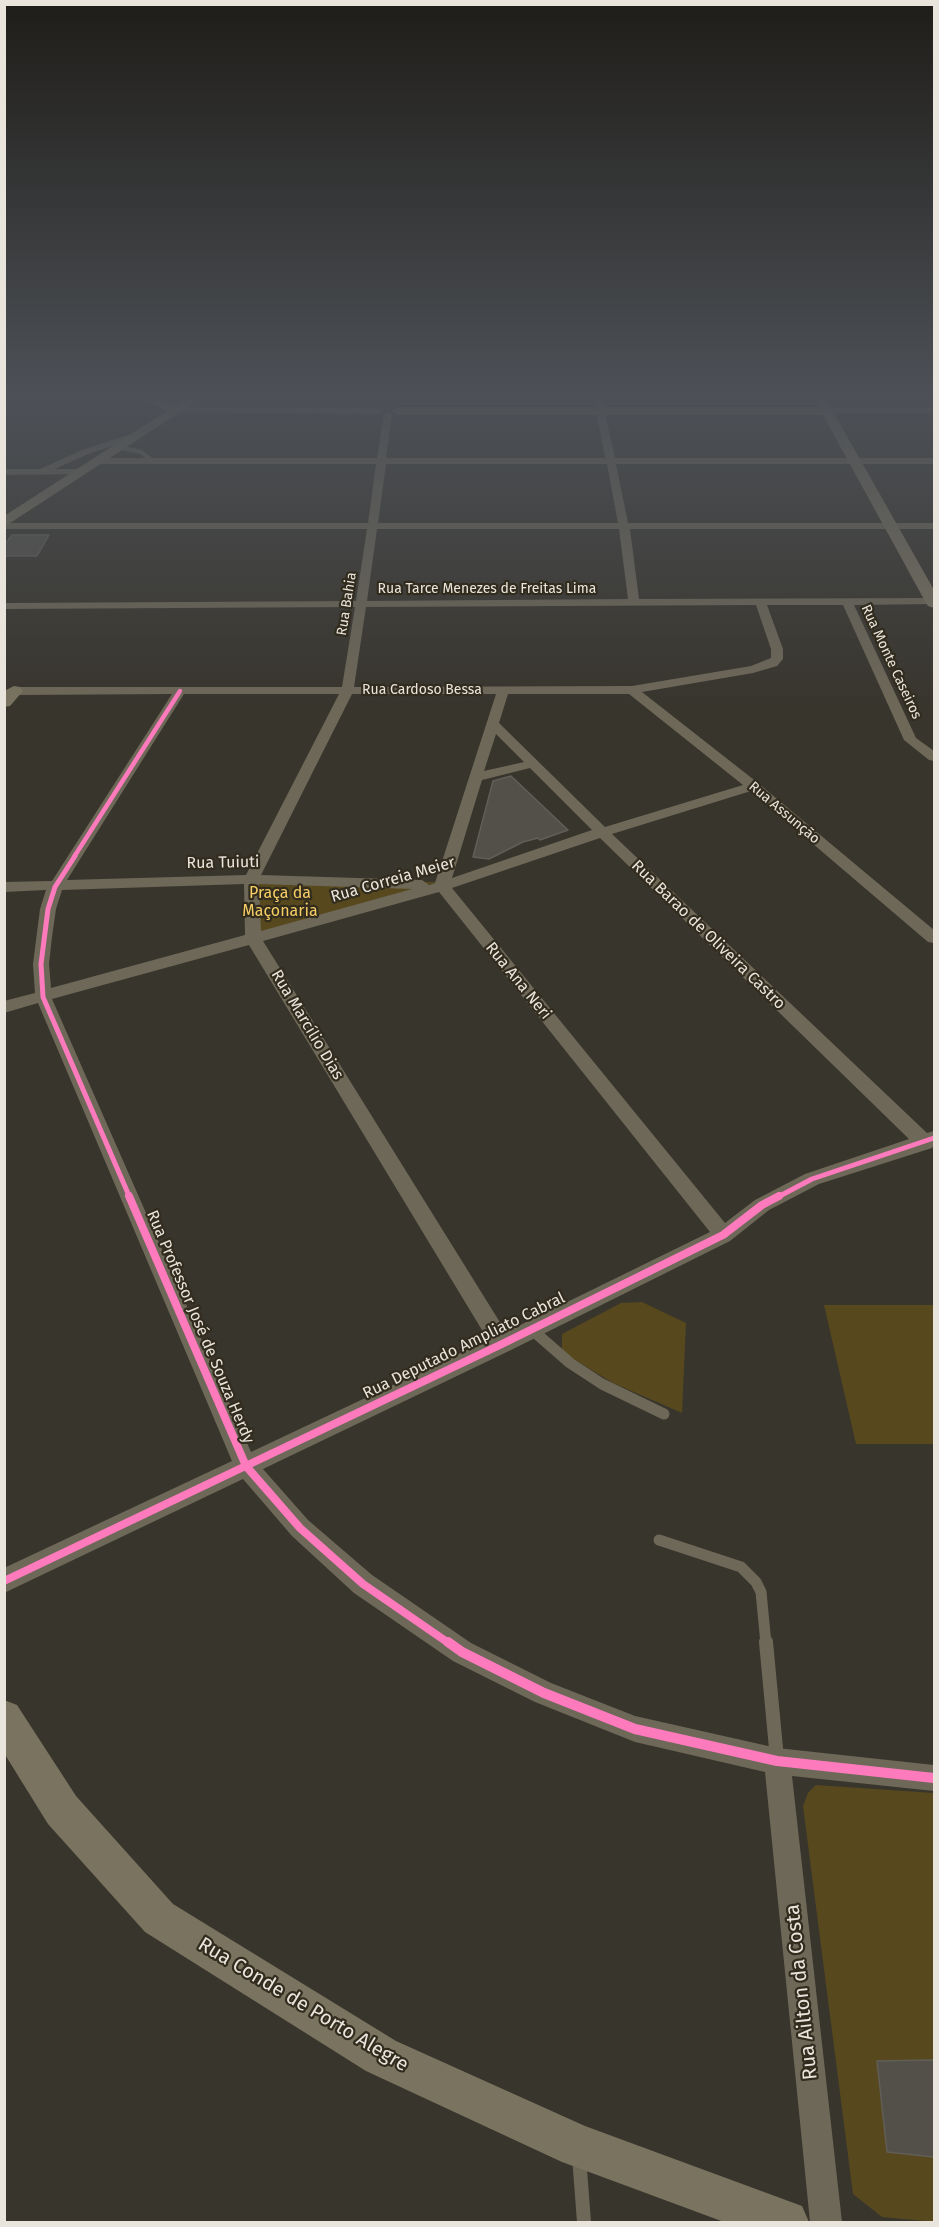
<!DOCTYPE html>
<meta charset="utf-8">
<style>
body{margin:0}
#map{position:relative;width:939px;height:2227px;overflow:hidden;background:#38352d;font-family:"Fira Sans",sans-serif}
canvas{display:block}
.frame{position:absolute;inset:0;border:6px solid #e9e5dc;pointer-events:none}
</style>
<div id="map">
<canvas width="939" height="2227"></canvas>
<div class="frame"></div>
</div>
<script>
const context = document.querySelector('canvas').getContext('2d');
context.lineJoin = 'round';
function paint(path, color) { context.fillStyle = color; context.fill(path, 'evenodd'); }
const poly = rows => new Path2D(rows.map(r => 'M' + r).join(''));
function stroke(path, color, width, dash) { context.strokeStyle = color; context.lineWidth = width; context.lineCap = dash ? 'butt' : 'round'; context.setLineDash(dash || []); context.stroke(path); }
function write(font, color, halo, rows, align = 'center') {
  context.font = font + ' "Fira Sans",sans-serif'; context.lineWidth = 4.5; context.setLineDash([]); context.textBaseline = 'middle'; context.strokeStyle = halo; context.fillStyle = color; for (const [text, x, y, turn = 0] of rows) {
    context.save(); context.translate(x, y); context.rotate((+turn || 0) * Math.PI / 180); context.textAlign = isNaN(turn) ? turn : align; if (halo) context.strokeText(text, 0, 0); context.fillText(text, 0, 0); context.restore();
  }
}
paint(poly([
 [256,880,438,882,257,934],
 [642,1302,686,1323,682,1413,613,1383,562,1352,562,1334,621,1303],
 [824,1305,934,1305,934,1444,856,1444],
 [816,1785,934,1793,934,2222,882,2217,853,2194,803,1806,808,1793]
]), '#57481e');
const building = poly([
 [12,535,49,535,37,556,4,556,4,546,12,535],
 [511,776,568,830,540,840,538,838,523,842,489,859,473,857,493,781,511,776],
 [934,2060,934,2157,887,2152,877,2061,934,2060]
]);
paint(building, '#535049');
stroke(building, '#615e57', 1.5);
stroke(poly([
 [118,447,141,452,154,462]
]), '#6e6858', 4.5);
stroke(poly([
 [531,1329,570,1363,602,1384,664,1414],
 [659,1540,741,1567,756,1582,761,1592,766,1644]
]), '#6e6858', 11);
stroke(poly([
 [766,1642,777,1759],
 [579,2156,584,2222]
]), '#6e6858', 14);
paint(poly([
 [594,399,602,399,615,458,934,458,934,464,616,464,628,523,934,523,934,529,630,529,639,599,934,598,934,604,854,605,916,738,934,751,934,761,929,760,904,740,843,605,767,605,783,649,783,659,777,666,753,673,642,692,758,783,934,930,934,943,928,942,751,791,612,834,927,1133,934,1131,934,1145,932,1148,819,1184,769,1210,730,1241,509,1351,263,1469,308,1520,372,1575,471,1643,551,1683,635,1716,777,1748,934,1765,934,1791,792,1776,842,2222,810,2222,765,1772,635,1742,535,1702,453,1661,354,1593,292,1536,243,1479,4,1593,4,1568,232,1461,38,1003,4,1013,4,1001,35,993,33,964,40,909,46,890,4,892,4,882,52,881,172,694,14,695,8,691,14,687,342,687,355,607,4,609,4,603,356,601,367,529,4,529,4,523,368,523,376,464,96,464,91,461,96,458,377,458,384,414,388,411,392,414,386,458,605,458,594,399],
 [386,464,607,464,618,523,378,523,386,464],
 [377,529,619,529,628,599,367,601,377,529],
 [756,605,771,649,771,658,751,666,632,686,354,687,366,607,756,605],
 [184,694,339,694,246,875,67,880,184,694],
 [352,694,496,694,435,883,429,885,422,880,261,875,352,694],
 [508,694,629,694,743,785,605,827,499,723,508,694],
 [496,734,524,762,484,771,496,734],
 [530,768,592,830,452,878,482,780,530,768],
 [600,838,909,1139,805,1174,755,1200,725,1223,452,888,600,838],
 [244,884,245,935,51,988,49,964,52,937,56,909,62,890,244,884],
 [259,884,412,889,261,931,259,884],
 [439,892,710,1232,506,1332,263,941,439,892],
 [249,945,488,1340,251,1452,52,999,249,945],
 [176,407,379,408,383,411,379,414,173,412,172,410,176,407],
 [826,408,934,408,934,413,823,413,823,409,826,408],
 [134,433,137,434,137,438,88,454,55,469,80,469,85,472,83,474,4,475,4,469,40,469,82,450,134,433]
]), '#6e6858');
paint(poly([
 [142,399,158,399,176,406,186,399,200,399,4,527,4,516,167,411,142,399],
 [814,399,826,399,934,590,934,608,928,606,926,603,823,415,398,415,392,411,398,407,819,407,814,399],
 [14,686,20,687,23,691,10,706,4,707,4,691,14,686],
 [4,1700,17,1705,76,1796,173,1904,396,2041,585,2126,802,2206,809,2222,724,2222,562,2162,366,2071,145,1932,48,1824,4,1753,4,1700]
]), '#7a735f');
stroke(poly([
 [74,857,180,691]
]), '#fd7abc', 4.5);
stroke(poly([
 [75,856,55,887,48,909,41,964,43,997,130,1198],
 [776,1198,812,1179,934,1138]
]), '#fd7abc', 5);
stroke(poly([
 [129,1196,246,1466,300,1528,363,1584,450,1644],
 [4,1581,502,1344,723,1235,762,1205,779,1196]
]), '#fd7abc', 8);
stroke(poly([
 [448,1642,462,1652,544,1693,635,1729,777,1761,934,1778]
]), '#fd7abc', 10);
const sky = context.createLinearGradient(0, 0, 0, 710);
sky.addColorStop(0, '#1f1d19');
sky.addColorStop(0.56, '#4d5157');
sky.addColorStop(1, '#4d515700');
context.fillStyle = sky;
context.fillRect(0, 0, 939, 710);
write('14px', '#e9e5dc', '#322c1e', [
 ["Rua Tarce Menezes de Freitas Lima",487,589],
 ["Rua Bahia",347,604,-81],
 ["Rua Monte Caseiros",891,662,65],
 ["Rua Cardoso Bessa",422,690],
 ["Rua Assunção",784,813,40]
]);
write('16px', '#e9e5dc', '#322c1e', [
 ["Rua Tuiuti",223,863,-1],
 ["Rua Correia Meier",393,880,-16],
 ["Rua Barao de Oliveira Castro",708,935,44],
 ["Rua Ana Neri",518,981,51],
 ["Rua Marcílio Dias",307,1025,59],
 ["Rua Professor José de Souza Herdy",200,1327,67],
 ["Rua Deputado Ampliato Cabral",464,1346,-26]
]);
write('16px', '#f7ce66', '#322c1e', [
 ["Praça da",280,894],
 ["Maçonaria",280,912]
]);
write('20px', '#e9e5dc', '#322c1e', [
 ["Rua Ailton da Costa",802,1992,-96],
 ["Rua Conde de Porto Alegre",303,2005,31]
]);
</script>
